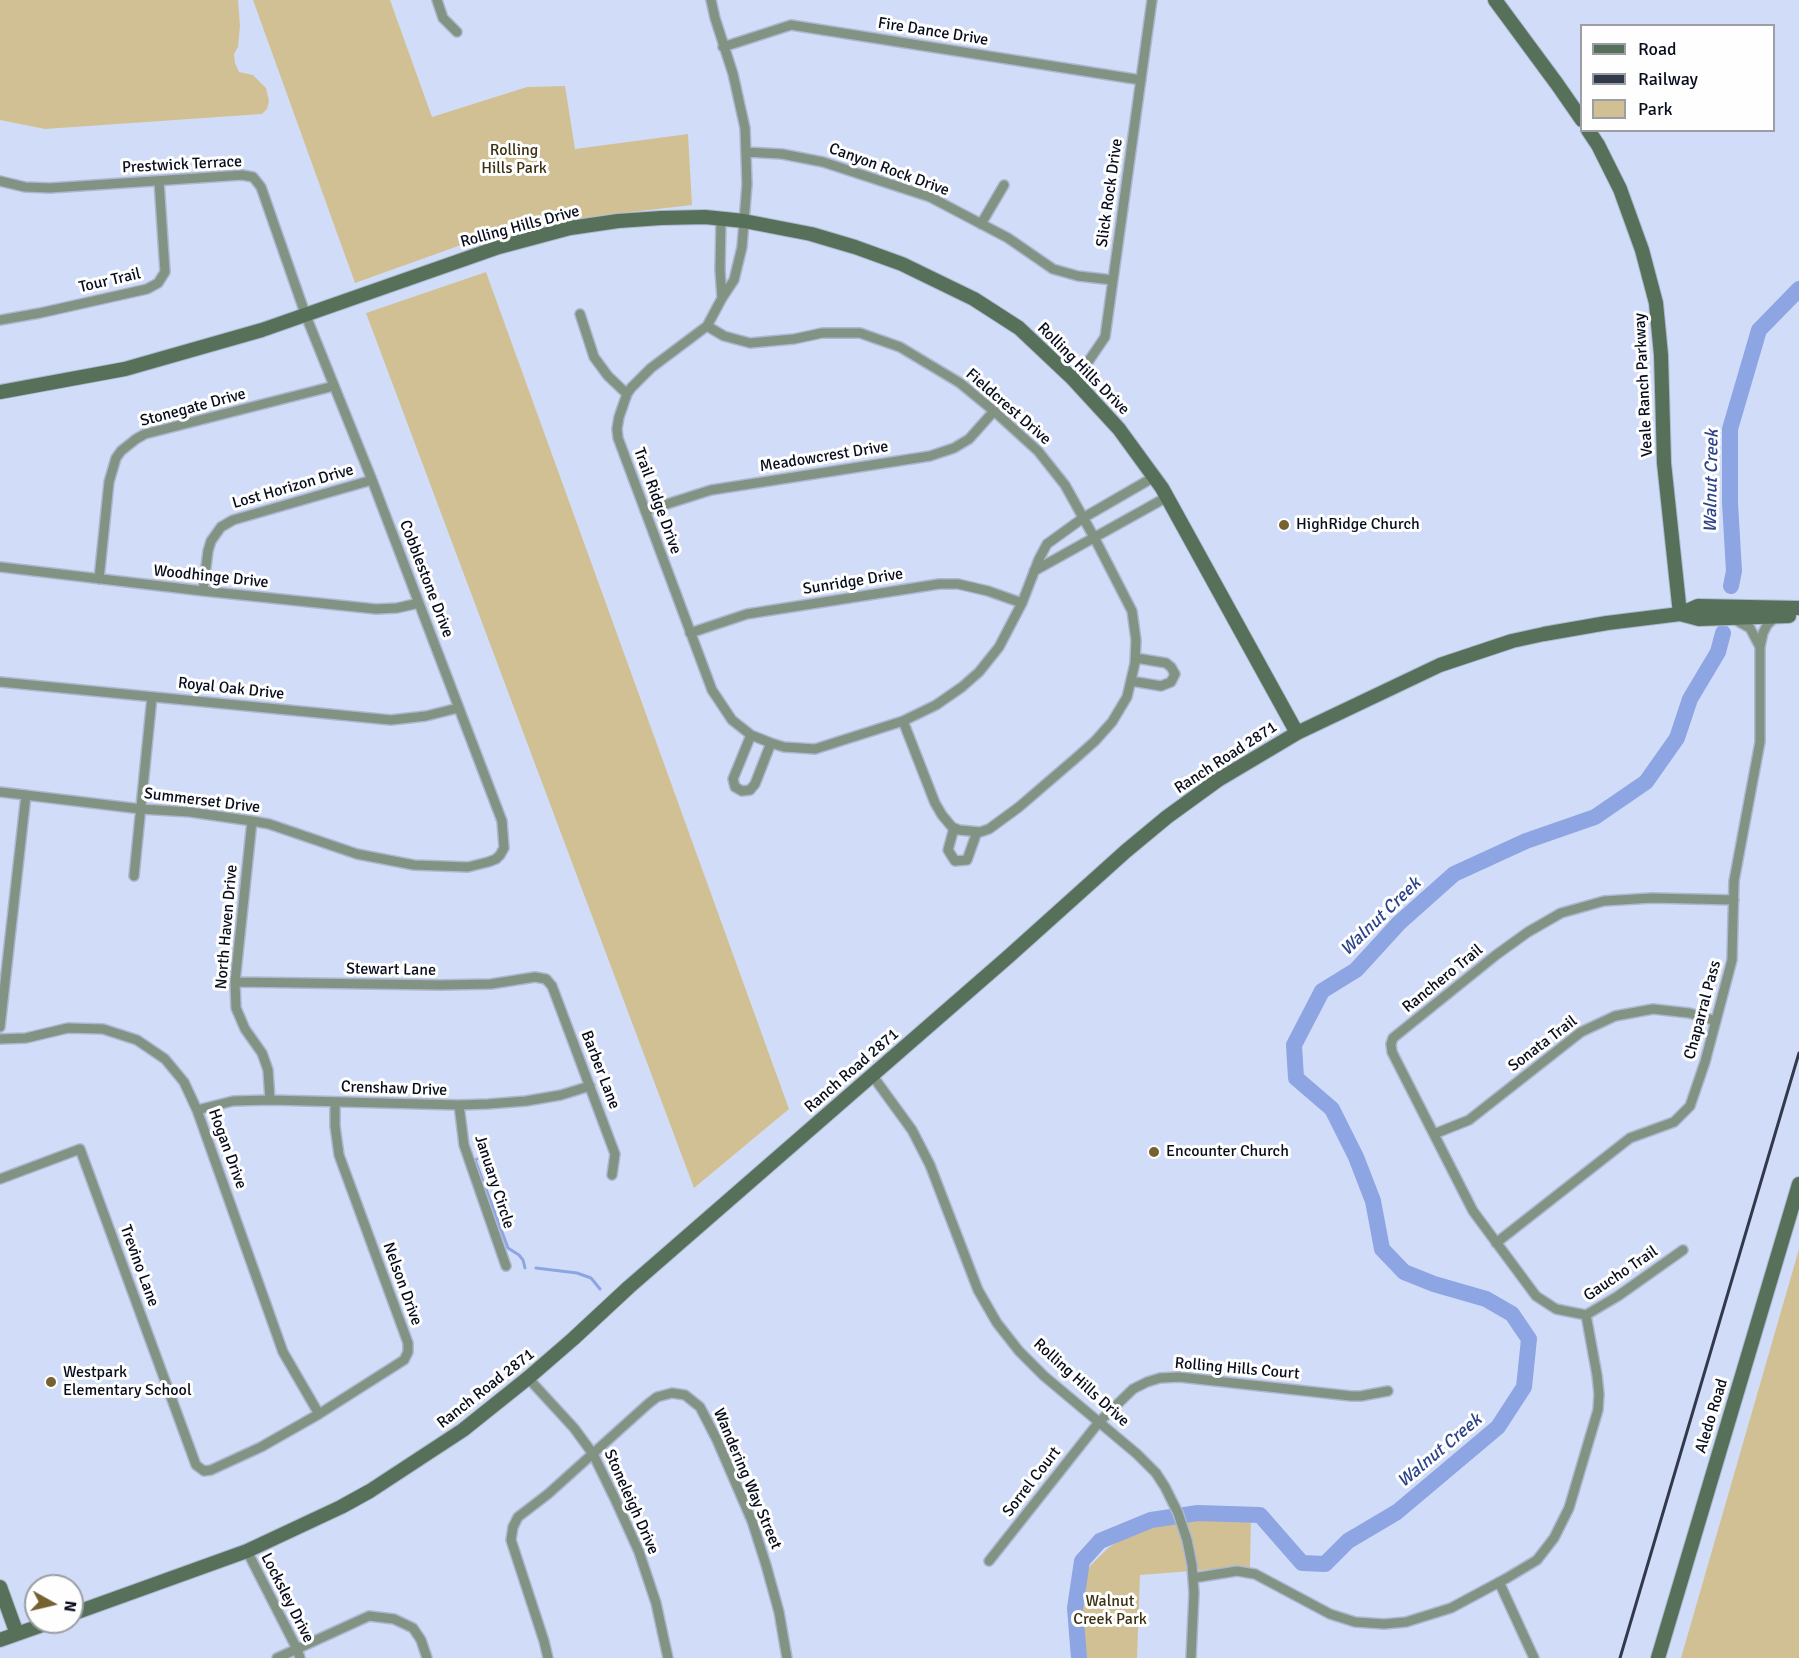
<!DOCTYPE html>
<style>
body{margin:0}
#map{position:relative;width:1799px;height:1658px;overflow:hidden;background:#d1ddf8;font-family:Signika,sans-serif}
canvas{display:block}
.legend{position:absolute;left:1580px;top:24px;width:195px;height:108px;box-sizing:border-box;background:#fefefe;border:2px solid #9b9ea4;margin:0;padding:8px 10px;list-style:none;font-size:18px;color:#070d1c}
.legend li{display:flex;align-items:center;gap:12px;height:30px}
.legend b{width:30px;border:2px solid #9b9ea4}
.north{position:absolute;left:24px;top:1574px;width:60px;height:60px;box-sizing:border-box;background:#fefefe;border:2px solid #9b9ea4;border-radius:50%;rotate:98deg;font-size:16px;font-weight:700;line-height:24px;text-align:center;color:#070d1c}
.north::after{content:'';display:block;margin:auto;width:21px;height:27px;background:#766130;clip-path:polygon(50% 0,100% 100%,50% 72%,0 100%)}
</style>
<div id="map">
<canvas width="1799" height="1658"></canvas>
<ul class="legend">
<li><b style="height:8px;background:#577059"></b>Road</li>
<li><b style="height:8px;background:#32394b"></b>Railway</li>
<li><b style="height:16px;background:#d2c095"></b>Park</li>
</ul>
<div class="north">N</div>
</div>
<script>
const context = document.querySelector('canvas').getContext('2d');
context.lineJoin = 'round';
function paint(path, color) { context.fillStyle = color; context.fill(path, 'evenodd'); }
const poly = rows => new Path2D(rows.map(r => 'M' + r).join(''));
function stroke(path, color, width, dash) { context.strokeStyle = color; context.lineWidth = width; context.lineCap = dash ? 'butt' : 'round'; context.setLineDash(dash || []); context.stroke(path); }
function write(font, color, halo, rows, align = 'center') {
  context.font = font + ' Signika,sans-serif'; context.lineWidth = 6; context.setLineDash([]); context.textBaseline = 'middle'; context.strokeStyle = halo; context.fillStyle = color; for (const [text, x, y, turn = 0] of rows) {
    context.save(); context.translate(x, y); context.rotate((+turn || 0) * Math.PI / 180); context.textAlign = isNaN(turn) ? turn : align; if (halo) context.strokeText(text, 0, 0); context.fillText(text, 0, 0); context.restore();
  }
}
paint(poly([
 [0,0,238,0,240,26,238,47,234,54,235,63,239,72,253,75,266,88,269,101,267,109,262,114,45,129,0,120],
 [253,0,390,0,432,117,527,87,565,86,575,149,688,134,692,205,597,216,477,244,475,240,355,283],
 [486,272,789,1109,694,1188,366,313],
 [1799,1249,1799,1658,1681,1658],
 [1224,1518,1251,1518,1250,1568,1243,1567,1140,1575,1137,1658,1084,1658,1081,1625,1082,1594,1090,1566,1108,1548,1130,1534,1152,1526]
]), '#d2c095');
stroke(poly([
 [477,1159,475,1160,508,1248,519,1255,523,1260,525,1268],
 [536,1268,577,1273,591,1278,600,1289]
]), '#8da5e2', 3);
stroke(poly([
 [1731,586,1734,571,1730,503,1730,429,1759,330,1799,289],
 [1079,1658,1075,1608,1082,1561,1100,1541,1151,1520,1198,1513,1260,1515,1302,1563,1325,1564,1348,1541,1397,1512,1498,1427,1524,1387,1529,1339,1512,1314,1486,1299,1434,1284,1404,1272,1382,1249,1373,1201,1356,1157,1332,1109,1296,1078,1294,1045,1322,991,1356,970,1399,923,1454,874,1526,841,1595,817,1646,782,1677,738,1690,699,1718,652,1723,633]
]), '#8da5e2', 16);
const street = poly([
 [437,0,443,18,457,32],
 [711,0,715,18,733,74,745,128,747,184,742,247,734,280,722,298,707,326,651,368,631,388,627,394,619,417,617,429,618,438,712,690,732,720,751,735,771,743,784,747,815,749,903,721,936,705,962,687,979,672,999,647,1022,603,1039,559,1047,544,1083,518,1154,477],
 [723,47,791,25,1141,80],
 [746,152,782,154,823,162,930,197,1008,238,1053,269,1078,276,1113,280],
 [0,181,25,187,50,188,242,175,253,177,261,187,306,316,372,480,502,821,504,848,500,855,496,859,488,862,468,867,414,865,357,854,269,824,252,821,190,812,141,809,0,792],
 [721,218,720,270,722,298],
 [981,224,1004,185],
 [580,314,594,357,608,376,627,394],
 [0,320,40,313,147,289,158,283,165,272,159,181],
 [707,326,724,336,750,343,794,339,822,333,860,333,900,347,960,383,994,411,1038,451,1065,485,1095,539,1132,611,1136,640,1135,663,1127,697,1112,722,1095,741,1076,758,1019,807,989,829,980,832,959,830,952,827,942,815,935,803,903,721],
 [1073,379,1088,362,1105,337,1152,0],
 [645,511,711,490,930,456,954,448,969,439,994,411],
 [0,567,203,591,376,609,397,608,419,603],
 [1034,571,1167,497],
 [99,579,109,482,116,458,121,451,136,439,145,434,334,386],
 [203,591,208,551,211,541,221,527,233,520,372,480],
 [1734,619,1750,628,1760,647],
 [690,633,747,614,939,584,958,584,988,591,1022,603],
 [1131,681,1161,686,1171,682,1175,674,1171,667,1166,663,1136,658],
 [0,682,391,720,426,716,458,708],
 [751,735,733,779,735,787,742,791,750,790,755,784,771,743],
 [252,821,235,982,236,1008,245,1029,262,1053,268,1070,270,1100],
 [954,828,948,850,955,861,967,860,977,832],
 [134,876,152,697],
 [235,982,441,985,491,984,535,977,546,979,552,986,615,1154,612,1175],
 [0,1027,26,795],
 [0,1039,26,1038,68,1028,103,1029,137,1040,165,1059,184,1082,197,1110,283,1352,319,1414],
 [872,1075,912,1130,930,1165,978,1290,997,1323,1019,1351,1044,1376,1137,1454,1156,1473,1165,1487,1178,1513,1187,1540,1192,1565,1194,1593,1191,1658],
 [459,1105,464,1145,506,1266],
 [197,1110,233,1101,270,1100,459,1105,488,1104,526,1101,561,1095,590,1086],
 [1434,1134,1469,1120,1581,1032,1615,1016,1653,1009,1689,1013,1716,1021],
 [0,1179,80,1149,196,1465,204,1471,211,1470,261,1447,319,1414,404,1360,408,1352,408,1343,339,1155,335,1126,335,1102],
 [1496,1243,1630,1138,1674,1122,1690,1106,1705,1062,1732,960,1734,881,1760,742,1760,647,1763,633,1767,625,1776,616],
 [1683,1250,1618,1296,1586,1315,1556,1309,1536,1296,1473,1211,1392,1052,1391,1044,1393,1038,1496,955,1528,932,1561,913,1604,901,1652,898,1734,900],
 [528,1378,574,1428,593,1454,615,1499,639,1552,656,1603,668,1658],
 [247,1551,297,1649,300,1658],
 [989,1561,1099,1422,1133,1389,1147,1382,1160,1378,1179,1377,1351,1396,1361,1396,1388,1391],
 [1193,1578,1237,1571,1255,1574,1330,1614,1355,1622,1384,1624,1406,1622,1451,1608,1507,1578,1537,1560,1554,1538,1569,1508,1598,1410,1599,1394,1597,1375,1586,1315],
 [1499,1582,1534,1658],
 [277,1658,369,1616,394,1619,413,1628,421,1640,427,1658],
 [548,1658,544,1641,511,1540,513,1527,518,1517,548,1494,648,1404,657,1397,672,1393,685,1395,700,1407,717,1440,752,1521,766,1565,779,1612,787,1658]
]);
const secondary = poly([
 [1495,0,1557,84,1582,120],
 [1588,130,1598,145,1620,189,1642,250,1656,303,1661,355,1664,463,1680,614],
 [0,392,125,369,262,330,499,247,570,228,618,221,661,218,705,217,744,221,811,234,855,247,902,264,974,299,1019,328,1073,379,1119,429,1162,488,1297,733],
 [1680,614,1699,619,1789,616],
 [0,1587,17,1634],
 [72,1614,247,1551,341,1507,370,1491,463,1430,528,1378,573,1339,629,1287,1008,957,1126,851,1167,817,1218,780,1297,733,1440,665,1512,641,1544,634,1607,623,1680,614,1698,606,1799,608],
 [0,1640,51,1622],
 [1658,1658,1799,1184]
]);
stroke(street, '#adb8d0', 12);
stroke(secondary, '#adb8d0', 16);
stroke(street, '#829383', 9);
stroke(secondary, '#577059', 14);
stroke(poly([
 [1620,1658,1799,1053]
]), '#32394b', 3);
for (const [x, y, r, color] of [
 [1284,525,6,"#766130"],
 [1154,1152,6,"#766130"],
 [51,1382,6,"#766130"]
]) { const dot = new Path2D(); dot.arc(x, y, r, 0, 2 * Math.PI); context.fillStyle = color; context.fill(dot); stroke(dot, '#fefefe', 2); }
write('16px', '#070d1c', '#fefefe', [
 ["Fire Dance Drive",933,32,9],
 ["Prestwick Terrace",182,165,-3],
 ["Canyon Rock Drive",889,170,20],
 ["Slick Rock Drive",1110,193,-82],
 ["Rolling Hills Drive",520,227,-15],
 ["Tour Trail",110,281,-13],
 ["Rolling Hills Drive",1083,369,45],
 ["Veale Ranch Parkway",1644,385,-93],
 ["Fieldcrest Drive",1008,407,41],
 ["Stonegate Drive",193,408,-15],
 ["Meadowcrest Drive",824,457,-9],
 ["Lost Horizon Drive",293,487,-16],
 ["Trail Ridge Drive",657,501,70],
 ["Woodhinge Drive",211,577,6],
 ["Cobblestone Drive",426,579,69],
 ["Sunridge Drive",853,582,-9],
 ["Royal Oak Drive",231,689,6],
 ["Ranch Road 2871",1226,758,-33],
 ["Summerset Drive",202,801,7],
 ["North Haven Drive",227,927,-85],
 ["Stewart Lane",391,970,1],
 ["Ranchero Trail",1443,979,-39],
 ["Chaparral Pass",1703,1010,-75],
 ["Sonata Trail",1543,1044,-37],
 ["Barber Lane",600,1070,69],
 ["Ranch Road 2871",852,1071,-41],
 ["Crenshaw Drive",394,1089,2],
 ["Hogan Drive",227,1149,70],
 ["January Circle",494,1182,72],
 ["Trevino Lane",139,1266,70],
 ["Gaucho Trail",1621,1274,-34],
 ["Nelson Drive",402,1284,70],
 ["Rolling Hills Court",1237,1369,5],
 ["Rolling Hills Drive",1081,1383,42],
 ["Ranch Road 2871",486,1389,-38],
 ["Aledo Road",1712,1416,-73],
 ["Wandering Way Street",747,1479,67],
 ["Sorrel Court",1032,1482,-52],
 ["Stoneleigh Drive",631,1502,66],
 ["Locksley Drive",287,1598,63]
]);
write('16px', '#3c3011', '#fefefe', [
 ["Rolling",514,151],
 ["Hills Park",514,169],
 ["Walnut",1110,1602],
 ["Creek Park",1110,1620]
]);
write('16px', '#070d1c', '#fefefe', [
 ["HighRidge Church",1296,525],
 ["Encounter Church",1166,1152],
 ["Westpark",63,1373],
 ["Elementary School",63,1391]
], 'left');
write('italic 18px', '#2c438c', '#fefefe', [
 ["Walnut Creek",1712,481,-89],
 ["Walnut Creek",1381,917,-44],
 ["Walnut Creek",1440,1451,-40]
]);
</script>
